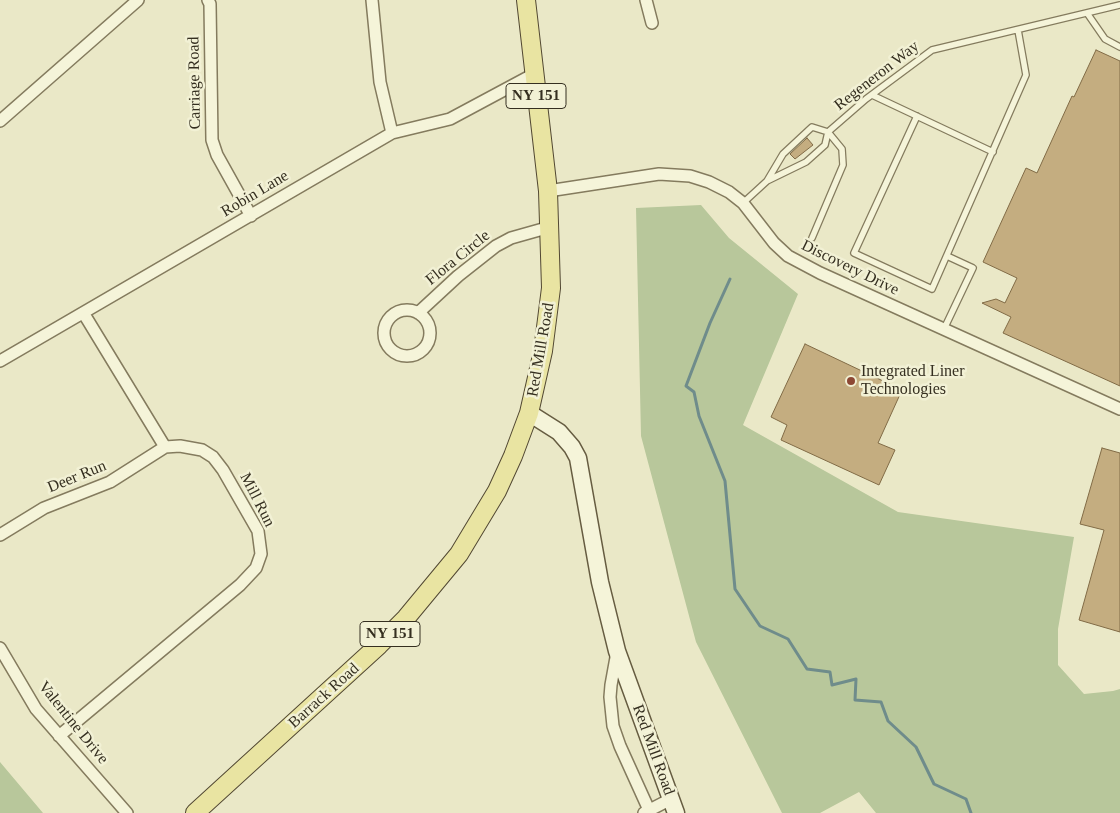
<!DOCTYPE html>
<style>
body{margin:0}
canvas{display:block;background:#eae8c7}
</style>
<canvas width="1120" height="813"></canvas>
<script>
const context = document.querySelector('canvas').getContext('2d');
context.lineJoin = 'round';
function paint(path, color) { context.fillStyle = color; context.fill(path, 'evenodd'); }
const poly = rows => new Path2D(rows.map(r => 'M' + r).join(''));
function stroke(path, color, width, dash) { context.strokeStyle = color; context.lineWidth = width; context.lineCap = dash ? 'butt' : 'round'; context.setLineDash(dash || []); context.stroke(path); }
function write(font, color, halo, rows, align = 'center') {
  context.font = font + ' Georgia,serif'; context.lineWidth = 5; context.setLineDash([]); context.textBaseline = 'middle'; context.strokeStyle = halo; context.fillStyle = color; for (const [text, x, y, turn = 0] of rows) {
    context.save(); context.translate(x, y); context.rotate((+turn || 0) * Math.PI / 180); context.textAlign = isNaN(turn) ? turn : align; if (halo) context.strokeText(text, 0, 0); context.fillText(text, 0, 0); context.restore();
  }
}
paint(poly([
 [701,205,729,238,798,294,743,425,898,512,1074,537,1058,629,1058,665,1084,694,1113,691,1120,689,1120,813,876,813,859,792,820,813,782,813,696,642,641,436,636,208],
 [0,762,43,813,0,813]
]), '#b8c79b');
stroke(poly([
 [730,279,710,323,686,386,694,392,699,416,725,481,735,589,760,626,788,639,807,669,830,672,832,685,856,679,855,700,881,702,888,721,916,747,934,784,966,799,971,813]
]), '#6f8c8b', 3);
const building = poly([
 [1096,50,1120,61,1120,386,1003,333,1011,317,982,303,996,299,1005,303,1017,278,983,262,1026,168,1037,173,1072,96,1074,97,1096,50],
 [807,138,813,145,795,159,790,154,807,138],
 [805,344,902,390,878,443,895,450,879,485,781,440,787,425,771,417,805,344],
 [1102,448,1120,453,1120,632,1079,620,1104,530,1080,524,1102,448]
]);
paint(building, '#c4ad80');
stroke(building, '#816b46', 1);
const lane = poly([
 [1087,13,1105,39,1120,47],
 [872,95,993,152],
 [917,116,854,253,932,289,1026,75,1018,30],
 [767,181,783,154,812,127,828,132],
 [743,203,767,181,806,162,825,145,828,132,866,99,932,50,1120,5],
 [812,238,843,165,842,149,828,132],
 [944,329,973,268,947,256]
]);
const street = poly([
 [208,0,210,4,212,140,217,155,251,216],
 [372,0,380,82,392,133],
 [646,0,652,23],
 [0,121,138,0],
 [548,191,659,174,690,176,709,182,729,192,743,203,774,243,788,256,820,273,1120,409],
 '384 333a23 23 0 1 1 46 0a23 23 0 1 1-46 0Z',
 [418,313,458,276,496,246,511,238,550,227],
 [0,361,392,133,450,119,534,74],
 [0,535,44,508,110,482,165,447],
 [0,648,36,709,127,813],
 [617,652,611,685,610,697,613,726,620,746,649,810],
 [59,736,240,585,256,568,261,554,258,531,223,470,213,457,202,450,180,446,165,447,84,314],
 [644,813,671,799]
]);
const secondary = poly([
 [529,413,559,432,572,447,578,458,600,582,617,651,676,813]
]);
const primary = poly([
 [195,813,379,645,406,618,459,554,497,491,513,456,529,413,543,351,551,288,548,191,526,0]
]);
stroke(lane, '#847b5e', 8);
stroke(street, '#847b5e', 14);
stroke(secondary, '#665c41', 19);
stroke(primary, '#524832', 20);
stroke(lane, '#f5f4d9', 5.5);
stroke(street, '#f5f4d9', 11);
stroke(secondary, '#f5f4d9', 16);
stroke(primary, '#e9e4a2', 18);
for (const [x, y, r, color] of [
 [851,381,5,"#8d4834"]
]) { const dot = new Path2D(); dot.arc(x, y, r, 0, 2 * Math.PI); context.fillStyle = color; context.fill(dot); stroke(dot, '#f2f1d5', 2); }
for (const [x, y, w] of [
 [536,96,60],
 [390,634,60]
]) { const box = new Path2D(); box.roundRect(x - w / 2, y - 12.5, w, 25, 4); context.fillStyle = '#f2f1d5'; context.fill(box); stroke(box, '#352f20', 1); }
write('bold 15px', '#352f20', null, [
 ["NY 151",536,96],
 ["NY 151",390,634]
]);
write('16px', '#352f20', '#f2f1d5', [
 ["Regeneron Way",877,76,-38],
 ["Carriage Road",195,83,-91],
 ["Robin Lane",255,194,-31],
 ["Flora Circle",458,258,-39],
 ["Discovery Drive",850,268,26],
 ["Red Mill Road",541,350,-80],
 ["Deer Run",77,477,-22],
 ["Mill Run",257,500,63],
 ["Barrack Road",324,696,-42],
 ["Valentine Drive",73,723,51],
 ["Red Mill Road",653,750,70]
]);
write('16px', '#352f20', '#f2f1d5', [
 ["Integrated Liner",861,372],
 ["Technologies",861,390]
], 'left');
</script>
